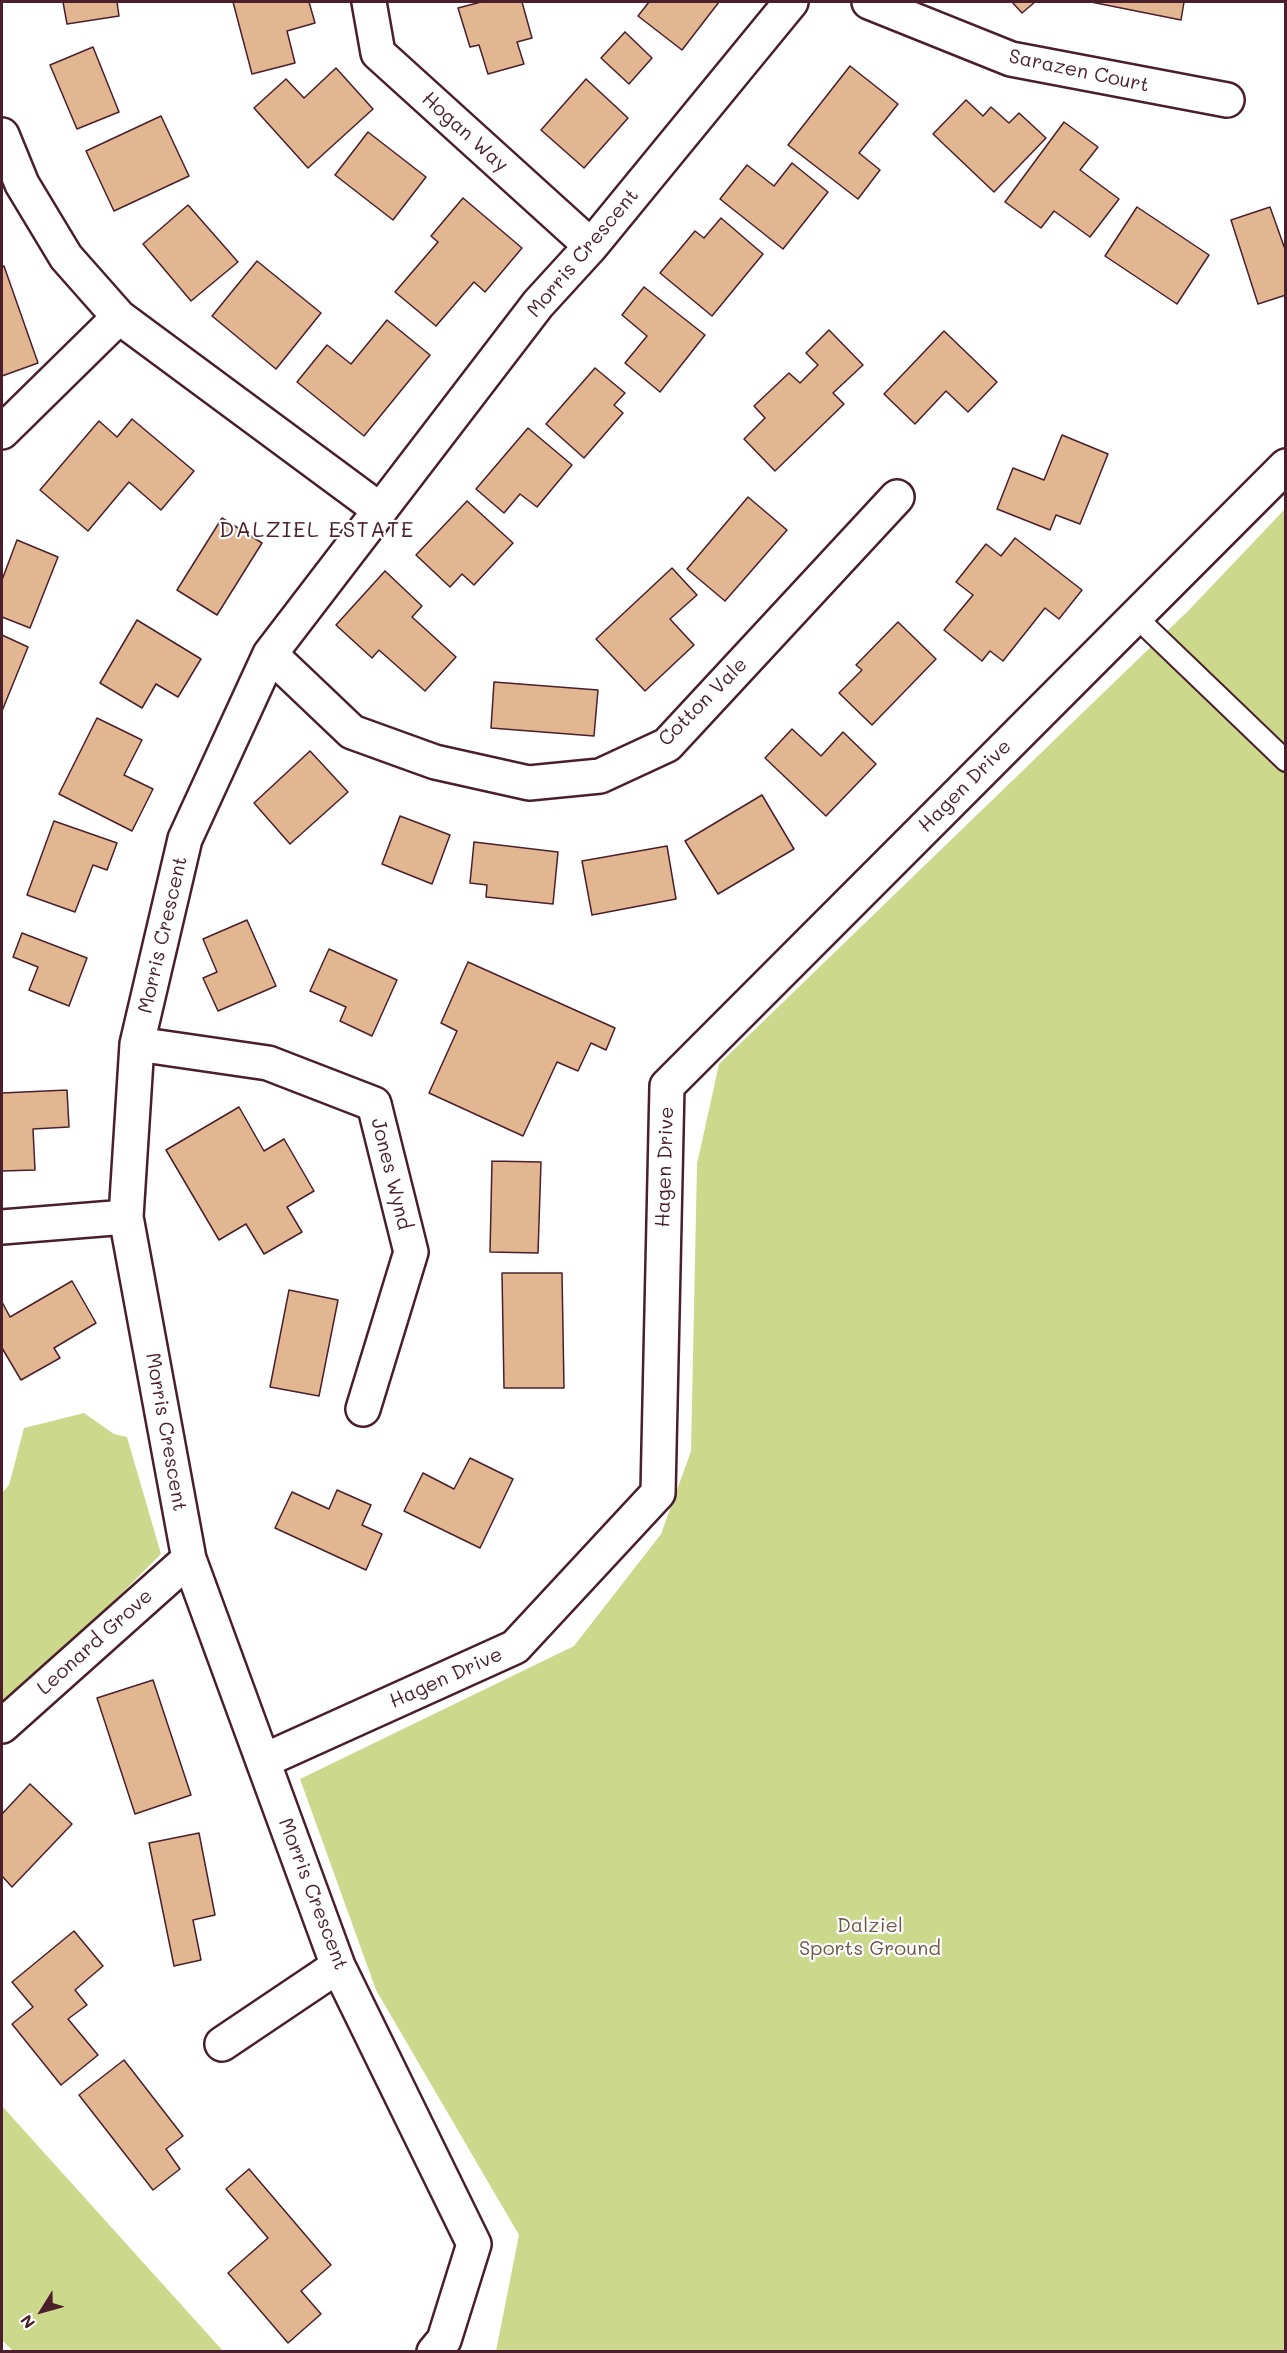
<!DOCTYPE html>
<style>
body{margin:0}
#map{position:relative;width:1287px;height:2353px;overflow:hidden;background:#fff;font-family:Mali,sans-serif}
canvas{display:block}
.frame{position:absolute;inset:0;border:3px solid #4a1f2b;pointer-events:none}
.north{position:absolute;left:12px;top:2281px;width:60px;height:60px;-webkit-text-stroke:4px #fff;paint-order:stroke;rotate:233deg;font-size:16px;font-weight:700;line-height:24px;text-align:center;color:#4a1f2b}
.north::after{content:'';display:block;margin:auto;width:21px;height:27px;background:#4a1f2b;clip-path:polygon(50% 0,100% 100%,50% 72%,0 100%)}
</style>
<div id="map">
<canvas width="1287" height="2353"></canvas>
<div class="frame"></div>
<div class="north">N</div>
</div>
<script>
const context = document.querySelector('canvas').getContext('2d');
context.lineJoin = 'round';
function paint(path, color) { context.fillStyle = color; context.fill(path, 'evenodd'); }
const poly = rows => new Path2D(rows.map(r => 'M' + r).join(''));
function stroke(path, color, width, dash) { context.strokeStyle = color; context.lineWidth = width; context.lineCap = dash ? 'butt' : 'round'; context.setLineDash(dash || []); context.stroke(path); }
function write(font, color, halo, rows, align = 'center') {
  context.font = font + ' Mali,sans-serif'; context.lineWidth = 4.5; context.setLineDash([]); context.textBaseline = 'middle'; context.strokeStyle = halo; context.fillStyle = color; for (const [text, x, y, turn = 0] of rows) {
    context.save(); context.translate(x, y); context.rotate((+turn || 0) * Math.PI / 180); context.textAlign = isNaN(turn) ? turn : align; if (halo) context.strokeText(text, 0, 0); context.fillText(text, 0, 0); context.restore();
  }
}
paint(poly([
 [1285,509,1285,2351,496,2351,519,2235,376,1990,300,1779,574,1646,661,1534,691,1451,697,1164,719,1064,1189,610],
 [84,1413,114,1434,127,1437,161,1554,2,1713,2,1493,9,1485,24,1428],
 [2,2106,223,2351,13,2351,2,2340]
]), '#ccd98d');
const building = poly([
 [63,2,117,2,119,16,67,24,63,2],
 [233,2,309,2,315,23,287,31,295,63,252,74,233,2],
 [481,2,522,2,532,38,517,42,524,64,488,74,479,45,470,47,458,8,481,2],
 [649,2,719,2,682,50,638,16,649,2],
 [1012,2,1035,2,1022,13,1012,2],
 [1091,2,1184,2,1181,20,1091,2],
 [625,32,652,58,629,84,601,58,625,32],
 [93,47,119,112,77,129,50,65,93,47],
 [850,66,898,104,859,153,880,170,858,199,788,145,850,66],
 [336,68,373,109,308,168,254,108,286,79,304,98,336,68],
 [586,79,628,118,584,168,541,130,586,79],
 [966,100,983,116,991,107,1009,123,1019,113,1046,138,994,192,933,134,966,100],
 [161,116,189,176,114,211,86,151,161,116],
 [1064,122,1098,147,1080,170,1119,199,1090,237,1054,211,1041,228,1005,202,1064,122],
 [368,132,426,177,393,220,335,175,368,132],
 [792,163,828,192,783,249,720,199,747,165,774,186,792,163],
 [463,198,522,248,485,292,474,282,436,326,395,292,438,242,431,236,463,198],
 [188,205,238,262,191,301,143,244,188,205],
 [1137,207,1209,255,1177,304,1105,256,1137,207],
 [1270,207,1286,252,1286,295,1258,304,1231,220,1270,207],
 [721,218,763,254,712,316,660,273,695,231,704,238,721,218],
 [257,261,321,313,276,369,212,316,257,261],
 [4,266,38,363,2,376,2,267,4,266],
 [644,287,705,335,660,392,625,363,647,336,622,315,644,287],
 [387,320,430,355,364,436,297,382,327,345,351,364,387,320],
 [829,330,863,365,833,393,844,404,775,471,744,439,765,418,754,406,789,373,800,383,818,365,806,353,829,330],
 [944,331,997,382,968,412,946,391,915,424,884,394,944,331],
 [595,368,625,393,614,405,623,413,584,458,546,424,595,368],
 [132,419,194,471,161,510,129,482,88,531,40,490,99,421,117,437,132,419],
 [528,428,572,465,537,507,520,494,504,513,476,489,528,428],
 [1062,435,1108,454,1080,524,1056,515,1050,530,997,509,1013,468,1044,480,1062,435],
 [748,497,787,530,725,601,687,569,748,497],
 [467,501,513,543,474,585,462,574,450,587,416,555,467,501],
 [222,518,262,543,217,615,177,590,222,518],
 [1015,538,1082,590,1059,619,1045,608,1003,661,990,651,982,661,944,630,973,595,956,582,986,544,1001,556,1015,538],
 [17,540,58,557,30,628,2,617,2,580,17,540],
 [672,568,697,595,670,619,694,645,645,691,596,639,672,568],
 [385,571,422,606,412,617,456,657,425,691,379,650,372,658,336,625,385,571],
 [137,620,201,659,178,697,156,684,142,708,100,683,137,620],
 [898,622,936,659,872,725,839,693,862,670,856,665,898,622],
 [2,635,28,647,2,711,2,635],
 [494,682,598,690,594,736,491,728,494,682],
 [97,718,142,740,124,775,153,789,132,831,59,794,97,718],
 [792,729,821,756,843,732,876,764,826,816,765,758,792,729],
 [310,751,348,792,290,844,254,803,310,751],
 [762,795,794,849,718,894,685,841,762,795],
 [400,816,450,835,432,884,382,864,400,816],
 [54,821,117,843,107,870,93,865,75,912,27,895,54,821],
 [474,842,558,852,553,904,486,897,487,885,470,883,474,842],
 [667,846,676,899,592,915,582,861,667,846],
 [247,920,276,986,218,1011,203,978,217,972,203,939,247,920],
 [22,933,87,958,69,1006,29,990,38,967,13,957,22,933],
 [329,949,397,980,372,1036,340,1021,346,1007,310,991,329,949],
 [468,962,615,1028,606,1050,591,1043,578,1071,557,1062,523,1136,429,1093,457,1031,441,1023,468,962],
 [67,1090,69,1127,33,1129,35,1170,2,1171,2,1093,67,1090],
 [239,1107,264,1151,284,1139,314,1191,287,1207,302,1232,264,1254,246,1224,219,1240,166,1150,239,1107],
 [492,1161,541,1162,538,1253,490,1252,492,1161],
 [502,1273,562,1273,564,1388,504,1388,502,1273],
 [72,1281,96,1323,54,1348,60,1358,21,1380,2,1348,2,1302,10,1317,72,1281],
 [289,1290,338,1300,319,1396,270,1387,289,1290],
 [470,1458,513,1479,480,1548,404,1511,423,1473,454,1489,470,1458],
 [337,1490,371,1505,362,1525,382,1534,366,1570,275,1528,292,1492,329,1509,337,1490],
 [153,1680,191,1795,135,1814,97,1698,153,1680],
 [30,1784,72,1824,12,1887,2,1876,2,1814,30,1784],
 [199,1833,215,1915,193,1920,201,1960,174,1966,149,1843,199,1833],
 [74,1931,103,1966,75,1990,87,2005,68,2019,98,2055,61,2085,12,2024,33,2007,12,1982,74,1931],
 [124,2060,183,2136,166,2149,180,2169,153,2190,79,2095,124,2060],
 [249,2169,331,2265,301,2291,321,2314,288,2343,228,2273,268,2238,226,2189,249,2169]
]);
paint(building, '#e1b691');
stroke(building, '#4a1f2b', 1.5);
const service = poly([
 [1135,616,1286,761]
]);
const minor = poly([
 [369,2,378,53,591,246],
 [869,2,1011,59,1227,100],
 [2,135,22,184,66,257,119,317,380,510],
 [2,432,119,317],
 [270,654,352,732,435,762,529,783,600,776,667,745,897,497],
 [137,1044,268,1063,374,1104,411,1252,363,1409],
 [2,1227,126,1217],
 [2,1726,189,1559],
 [263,1761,515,1647,658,1493,667,1086,1286,466],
 [222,2044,338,1966],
 [434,2352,444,2340,474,2244,338,1966,189,1559,126,1217,137,1044,185,839,270,654,538,304,591,246,791,2]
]);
stroke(service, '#4a1f2b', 24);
stroke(minor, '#4a1f2b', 38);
stroke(service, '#fff', 20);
stroke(minor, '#fff', 33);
write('20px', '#4a1f2b', '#fff', [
 ["Sarazen Court",1079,71,12],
 ["Hogan Way",465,132,42],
 ["Morris Crescent",583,253,-50],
 ["Cotton Vale",703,702,-45],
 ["Hagen Drive",965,786,-45],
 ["Morris Crescent",163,935,-77],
 ["Hagen Drive",665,1167,-88],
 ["Jones Wynd",391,1174,76],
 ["Morris Crescent",166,1432,80],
 ["Leonard Grove",95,1642,-42],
 ["Hagen Drive",446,1678,-24],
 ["Morris Crescent",313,1894,69]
]);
write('20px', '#715748', '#fff', [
 ["Dalziel",870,1926],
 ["Sports Ground",870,1949]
]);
context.letterSpacing = '1.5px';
write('22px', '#4a1f2b', '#fff', [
 ["DALZIEL ESTATE",317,530]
]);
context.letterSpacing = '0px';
</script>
